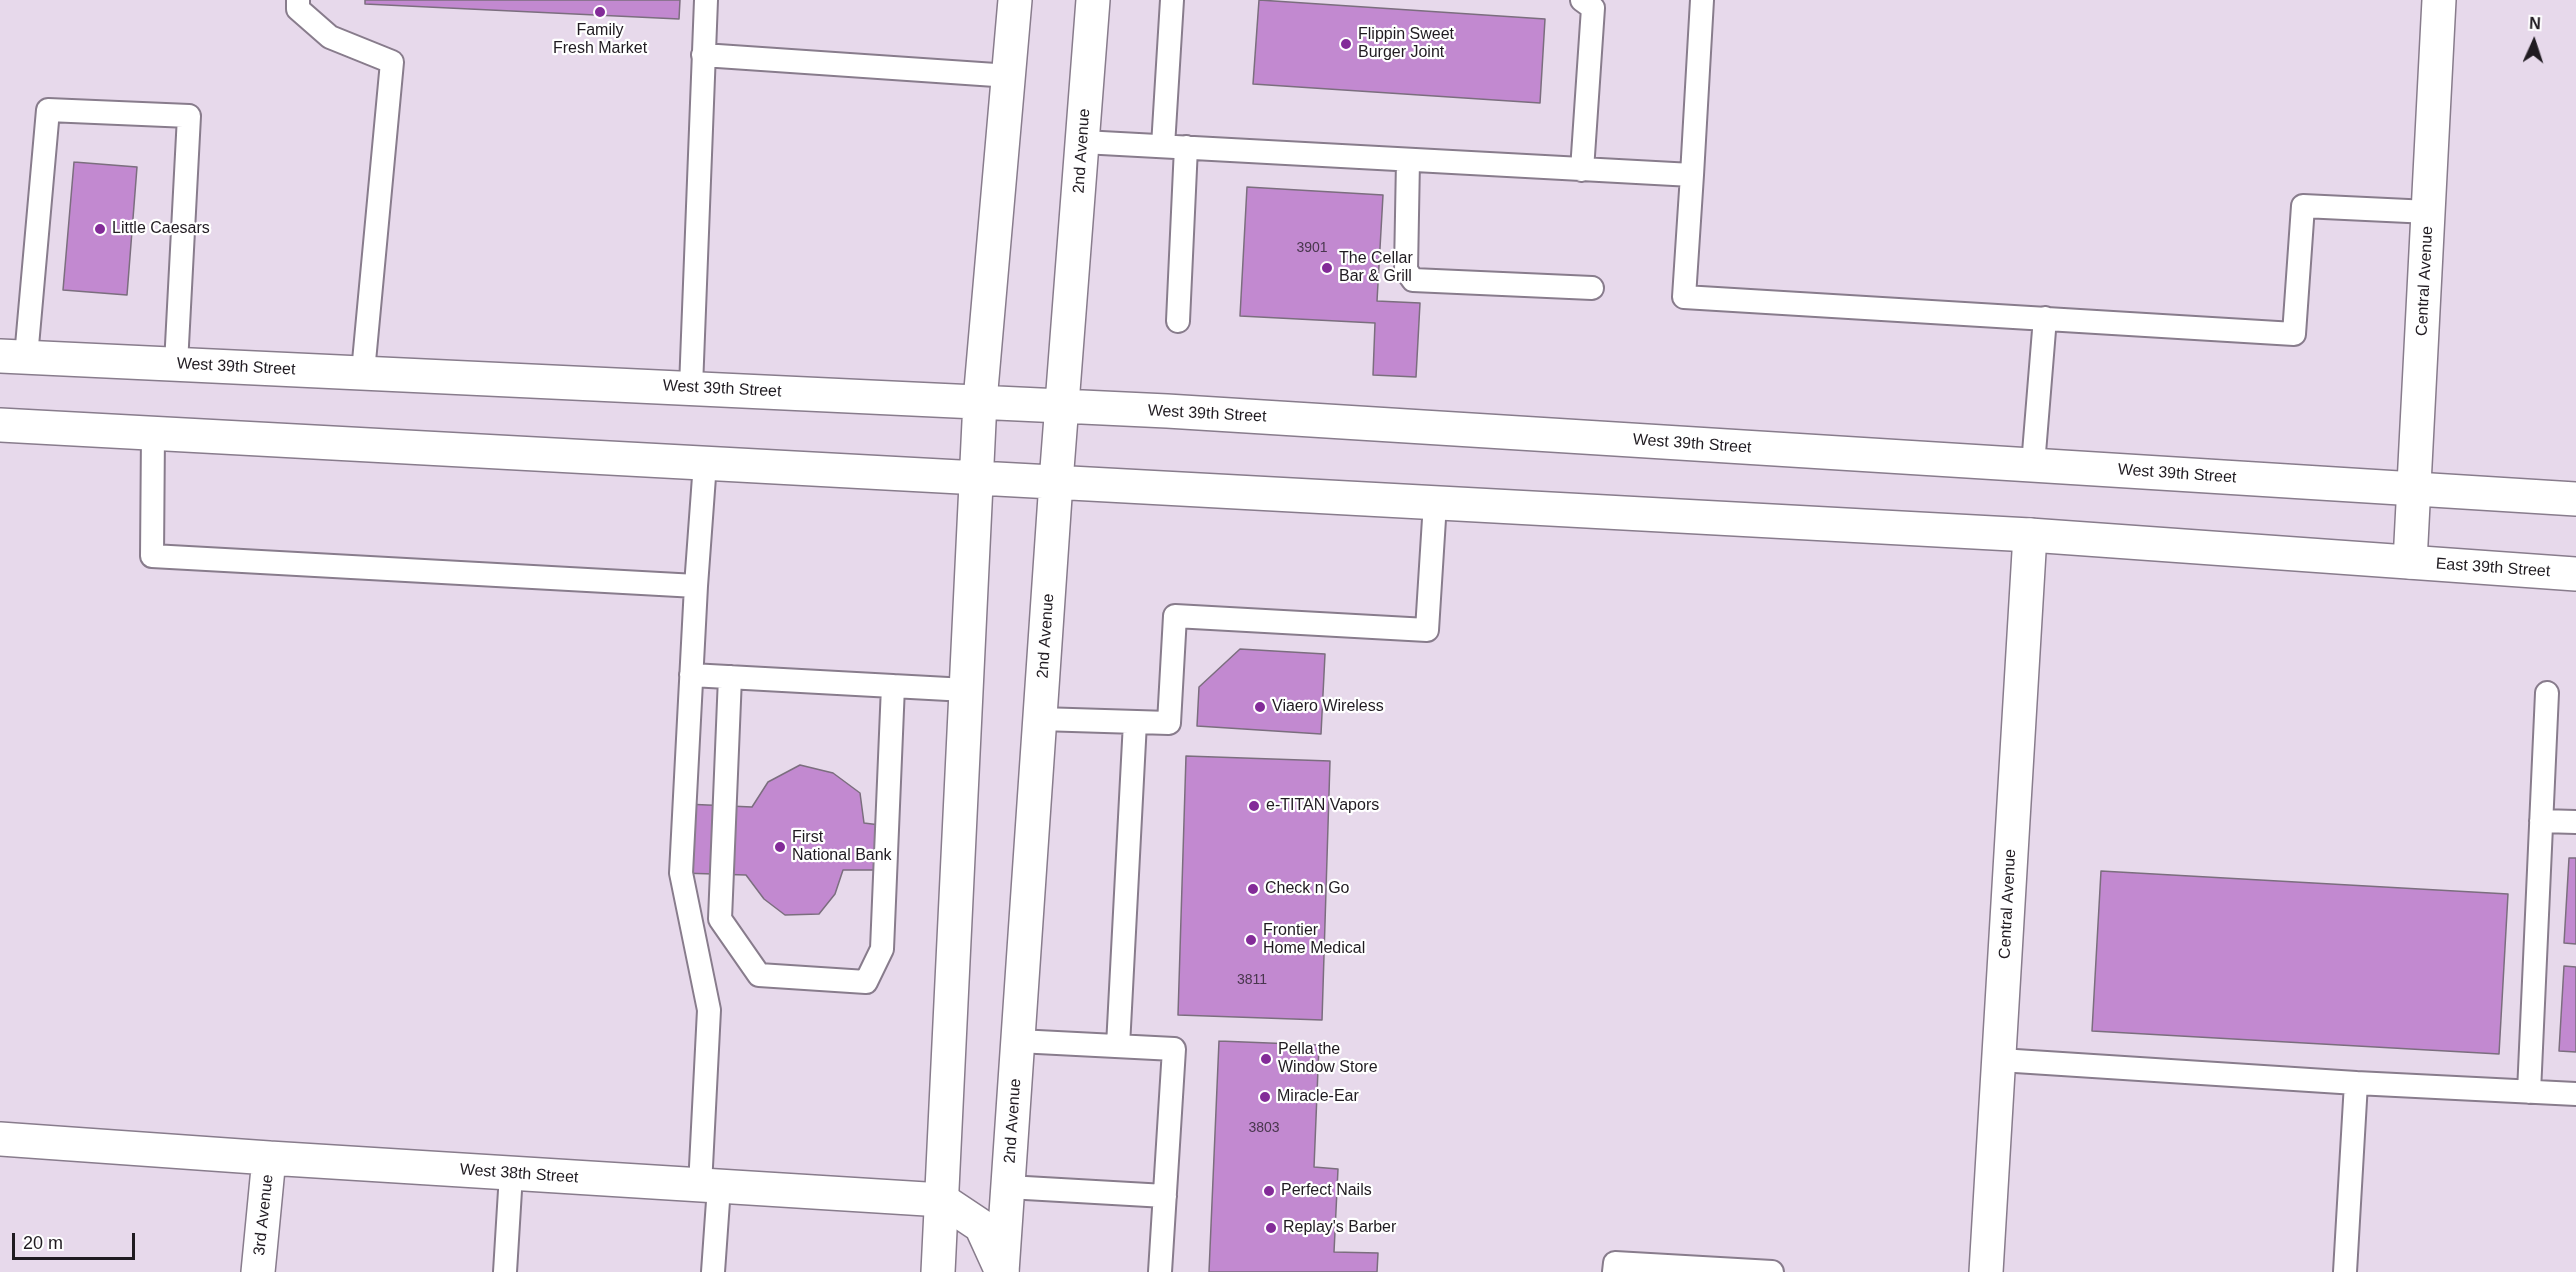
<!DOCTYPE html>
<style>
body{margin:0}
#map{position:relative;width:2576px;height:1272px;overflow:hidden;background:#e7d9eb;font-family:Helvetica,sans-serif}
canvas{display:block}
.north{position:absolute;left:2504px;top:12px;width:60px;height:60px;-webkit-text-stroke:4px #fff;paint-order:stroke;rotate:3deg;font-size:16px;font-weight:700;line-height:24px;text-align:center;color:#201b21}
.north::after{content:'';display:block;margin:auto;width:21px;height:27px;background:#201b21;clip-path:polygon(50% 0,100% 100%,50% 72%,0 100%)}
.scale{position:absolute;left:12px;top:1233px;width:123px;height:27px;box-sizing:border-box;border:3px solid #201b21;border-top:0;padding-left:8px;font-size:18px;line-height:21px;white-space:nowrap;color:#201b21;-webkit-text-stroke:4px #fff;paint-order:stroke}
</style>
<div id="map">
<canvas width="2576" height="1272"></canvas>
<div class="north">N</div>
<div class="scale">20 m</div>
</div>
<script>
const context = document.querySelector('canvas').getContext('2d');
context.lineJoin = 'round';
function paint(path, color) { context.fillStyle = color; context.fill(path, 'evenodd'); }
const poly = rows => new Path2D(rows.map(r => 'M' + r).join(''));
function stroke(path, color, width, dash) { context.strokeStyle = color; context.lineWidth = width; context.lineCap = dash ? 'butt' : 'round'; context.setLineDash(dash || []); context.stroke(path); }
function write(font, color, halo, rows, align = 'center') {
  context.font = font + ' Helvetica,sans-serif'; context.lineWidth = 4.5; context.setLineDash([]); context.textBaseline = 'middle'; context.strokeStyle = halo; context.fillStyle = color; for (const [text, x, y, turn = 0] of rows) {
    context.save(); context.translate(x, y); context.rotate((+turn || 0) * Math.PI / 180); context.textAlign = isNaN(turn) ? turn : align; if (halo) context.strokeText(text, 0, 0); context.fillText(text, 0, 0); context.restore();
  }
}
const building = poly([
 [365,0,680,0,679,19,365,4,365,0],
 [1259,0,1545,19,1540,103,1253,84,1259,0],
 [74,162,137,167,127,295,63,290,74,162],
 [1247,187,1383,195,1377,301,1420,303,1416,377,1373,375,1375,323,1240,316,1247,187],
 [1240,649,1325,654,1321,734,1197,726,1199,687,1240,649],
 [1186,756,1330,761,1322,1020,1178,1015,1186,756],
 [800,765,833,773,860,793,864,823,880,825,874,870,843,870,835,894,819,914,785,915,764,899,746,875,681,873,685,804,752,807,768,782,800,765],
 [2569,858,2576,858,2576,944,2564,943,2569,858],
 [2101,871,2508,894,2499,1054,2092,1031,2101,871],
 [2564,966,2576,967,2576,1052,2559,1051,2564,966],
 [1219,1041,1319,1045,1314,1167,1338,1169,1334,1252,1378,1253,1377,1272,1209,1272,1219,1041]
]);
paint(building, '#c289d0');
stroke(building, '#7b6e7e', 1.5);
const service = poly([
 [298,0,298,9,330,37,392,62,363,372],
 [1582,0,1593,8,1582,170],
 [703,55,1010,76],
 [1083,142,1692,175,1684,297,2294,334,2303,206,2429,212],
 [1163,146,1172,0],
 [1408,160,1406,270,1413,280,1592,288],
 [1692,175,1702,0],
 [1178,321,1186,147],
 [26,357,48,110,189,116,176,364],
 [691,387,706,0],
 [153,433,152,556,696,586],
 [2033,465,2045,318],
 [691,675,966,690],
 [730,677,720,919,759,975,866,982,882,949,893,686],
 [1040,719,1169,723,1175,616,1427,630,1435,503],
 [2541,821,2576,822],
 [1018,1041,1174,1049,1160,1272],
 [1118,1046,1135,722],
 [2000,1060,2356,1083,2345,1272],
 [2356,1083,2576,1094],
 [2529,1092,2547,693],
 [700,1186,709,1010,681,873,696,586,705,463],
 [1008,1187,1165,1196],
 [505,1272,511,1174],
 [713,1272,719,1187],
 [1614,1272,1615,1263,1772,1272]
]);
const minor = poly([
 [2410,562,2439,0],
 [0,1139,269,1158,942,1200,981,1226,1002,1272],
 [258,1272,269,1158],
 [1986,1272,2030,535]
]);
const secondary = poly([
 [0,356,1167,411,2576,499],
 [0,425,2030,535,2576,574],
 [938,1272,980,401,1015,0],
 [1002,1272,1056,482,1093,0]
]);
stroke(service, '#887c8c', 26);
stroke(minor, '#887c8c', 36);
stroke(secondary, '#887c8c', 36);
stroke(service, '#fff', 22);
stroke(minor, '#fff', 33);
stroke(secondary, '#fff', 33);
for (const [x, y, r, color] of [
 [600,12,6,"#832b98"],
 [1346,44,6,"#832b98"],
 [100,229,6,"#832b98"],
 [1327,268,6,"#832b98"],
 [1260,707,6,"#832b98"],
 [1254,806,6,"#832b98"],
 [780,847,6,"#832b98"],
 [1253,889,6,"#832b98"],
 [1251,940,6,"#832b98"],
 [1266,1059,6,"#832b98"],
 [1265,1097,6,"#832b98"],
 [1269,1191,6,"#832b98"],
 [1271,1228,6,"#832b98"]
]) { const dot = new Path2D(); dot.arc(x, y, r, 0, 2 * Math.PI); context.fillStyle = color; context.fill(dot); stroke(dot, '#fff', 2); }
write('14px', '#48364d', null, [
 ["3901",1312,248],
 ["3811",1252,980],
 ["3803",1264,1128]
]);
write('16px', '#201b21', '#fff', [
 ["Family",600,31,"center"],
 ["Fresh Market",600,49,"center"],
 ["Flippin Sweet",1358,35],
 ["Burger Joint",1358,53],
 ["Little Caesars",112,229],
 ["The Cellar",1339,259],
 ["Bar & Grill",1339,277],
 ["Viaero Wireless",1272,707],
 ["e-TITAN Vapors",1266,806],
 ["First",792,838],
 ["National Bank",792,856],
 ["Check n Go",1265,889],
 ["Frontier",1263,931],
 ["Home Medical",1263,949],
 ["Pella the",1278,1050],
 ["Window Store",1278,1068],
 ["Miracle-Ear",1277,1097],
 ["Perfect Nails",1281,1191],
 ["Replay's Barber",1283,1228]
], 'left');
write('16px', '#201b21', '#fff', [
 ["2nd Avenue",1082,151,-86],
 ["Central Avenue",2425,281,-87],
 ["West 39th Street",236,367,3],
 ["West 39th Street",722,389,3],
 ["West 39th Street",1207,414,3],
 ["West 39th Street",1692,444,4],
 ["West 39th Street",2177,474,4],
 ["East 39th Street",2493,568,4],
 ["2nd Avenue",1046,636,-86],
 ["Central Avenue",2008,904,-87],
 ["2nd Avenue",1013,1121,-86],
 ["West 38th Street",519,1174,4],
 ["3rd Avenue",264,1215,-84]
]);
</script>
